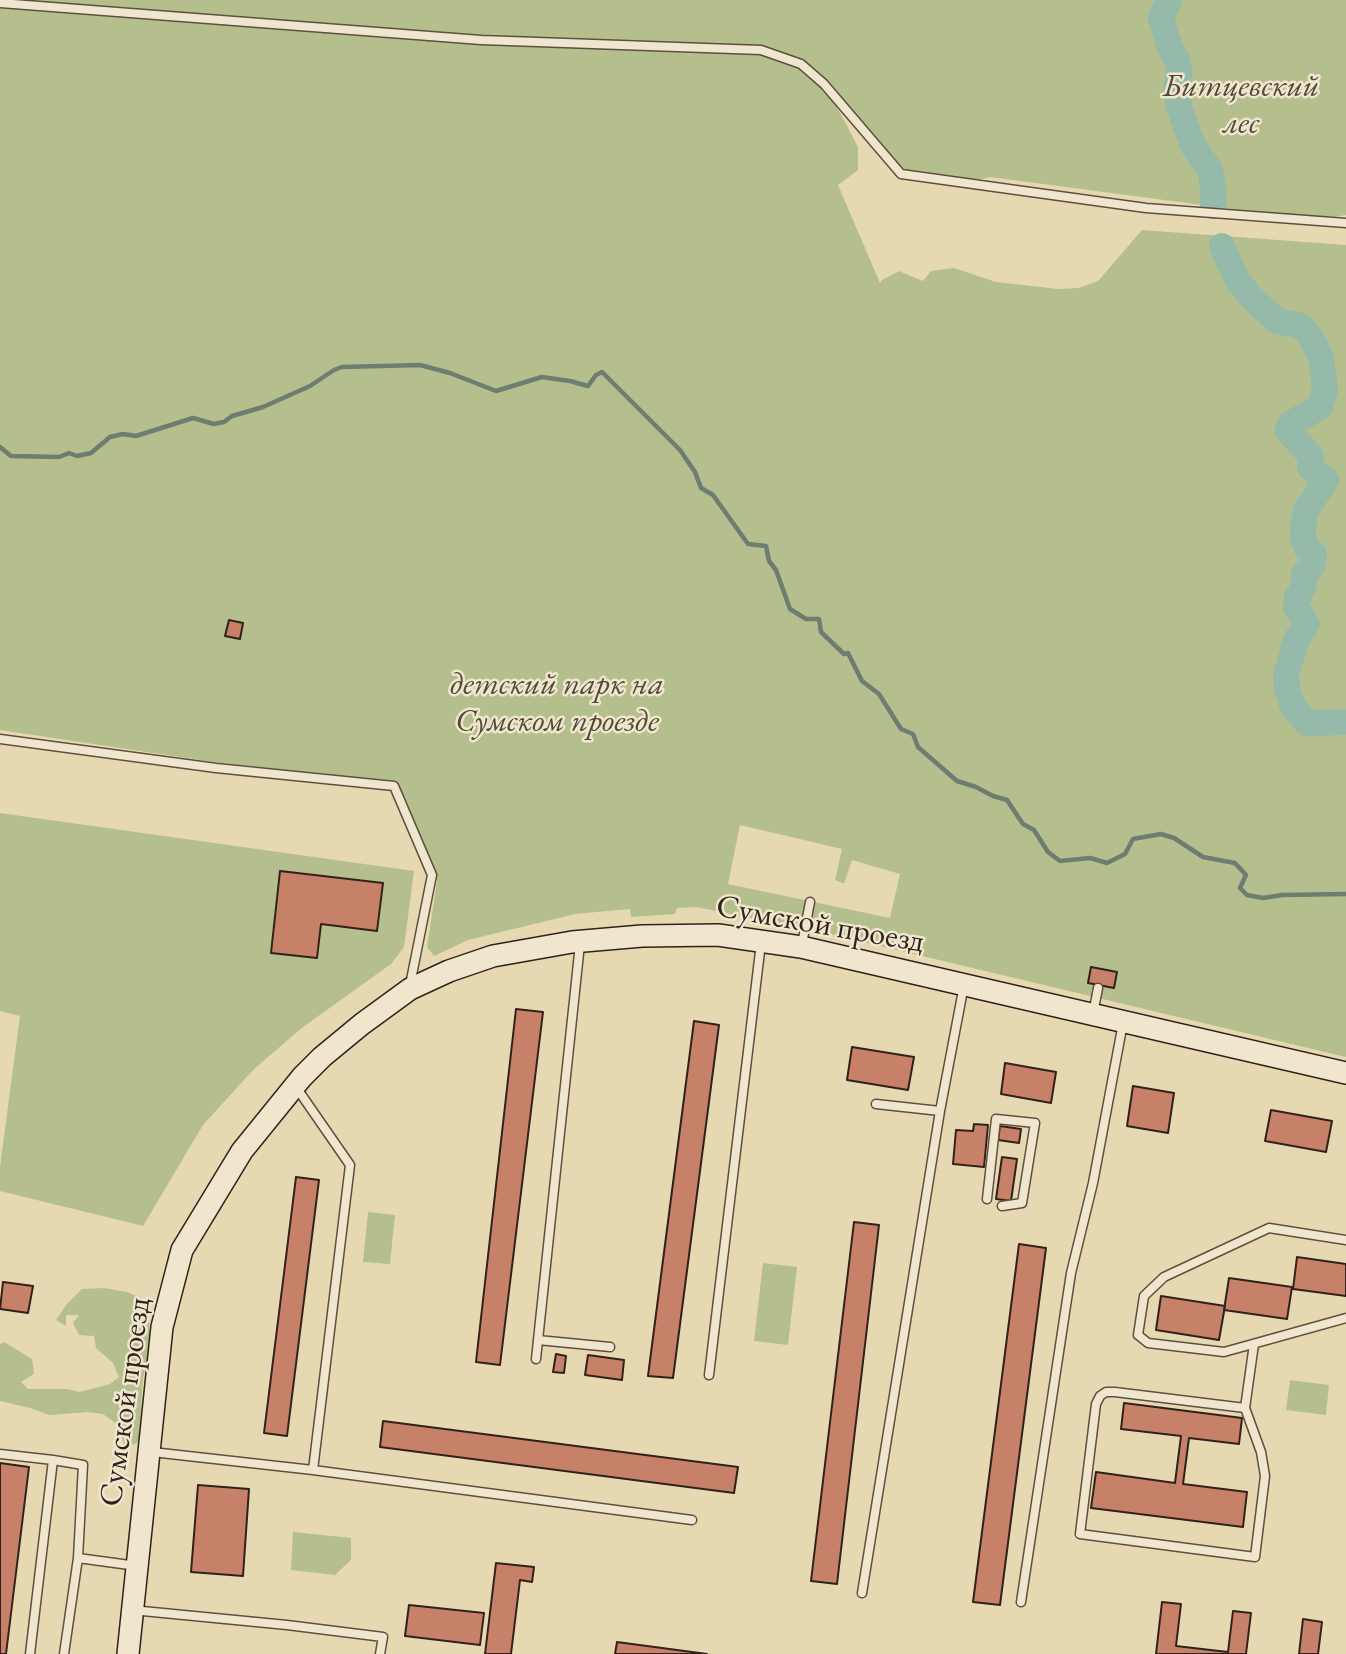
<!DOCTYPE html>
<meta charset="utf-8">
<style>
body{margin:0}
canvas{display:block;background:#e6d9b2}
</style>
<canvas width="1346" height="1654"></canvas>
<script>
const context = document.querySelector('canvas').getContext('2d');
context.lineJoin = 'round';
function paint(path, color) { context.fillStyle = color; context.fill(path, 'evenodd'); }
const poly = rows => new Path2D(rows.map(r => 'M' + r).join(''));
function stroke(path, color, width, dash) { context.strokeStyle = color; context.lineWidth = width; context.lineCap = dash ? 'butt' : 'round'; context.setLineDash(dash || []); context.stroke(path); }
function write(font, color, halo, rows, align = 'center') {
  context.font = font + ' "EB Garamond",serif'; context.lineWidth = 5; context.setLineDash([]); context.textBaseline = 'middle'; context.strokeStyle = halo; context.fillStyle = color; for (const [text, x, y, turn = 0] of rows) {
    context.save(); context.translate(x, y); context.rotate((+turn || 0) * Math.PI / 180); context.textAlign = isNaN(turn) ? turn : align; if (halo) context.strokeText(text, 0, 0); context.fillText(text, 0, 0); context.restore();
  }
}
paint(poly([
 [0,0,1346,0,1346,215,1334,217,1270,214,990,177,956,185,903,173,836,105,858,147,858,170,838,185,880,283,882,280,899,271,923,281,931,271,954,268,996,282,1058,289,1079,288,1098,281,1142,230,1346,245,1346,1057,834,935,696,907,677,908,675,914,631,917,630,909,575,914,468,940,434,956,427,947,437,882,398,782,220,763,0,730],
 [740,825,842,849,835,880,844,884,852,860,900,874,890,918,728,884],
 [0,813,414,871,404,947,391,964,303,1027,254,1069,203,1125,143,1226,0,1191,0,1167,20,1016,0,1011],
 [368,1212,395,1215,390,1264,363,1262],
 [763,1263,797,1267,788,1345,754,1341],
 [104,1288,127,1292,143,1299,149,1323,151,1347,143,1377,139,1442,125,1448,118,1425,103,1414,88,1412,49,1415,30,1408,0,1401,0,1344,4,1342,32,1359,34,1374,21,1382,28,1389,67,1389,80,1392,110,1384,119,1377,113,1363,96,1348,94,1336,79,1335,73,1323,79,1315,66,1315,66,1326,56,1320,66,1305,82,1289],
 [1290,1380,1329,1385,1326,1415,1286,1410],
 [293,1532,351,1538,351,1560,335,1575,291,1570]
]), '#b4bf8d');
const water = poly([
 [1222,246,1233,250,1245,273,1250,290,1277,321,1247,301,1227,278,1217,254,1222,246]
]);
paint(water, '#96baaa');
stroke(water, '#6e7d71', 2);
stroke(poly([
 [0,447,11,456,59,457,69,453,77,456,91,453,110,437,123,434,136,436,193,418,214,424,224,422,232,416,263,407,310,386,334,370,342,367,420,365,450,373,496,391,542,377,570,381,588,386,596,375,602,372,680,450,695,472,701,488,713,495,748,544,766,546,769,561,776,570,790,609,806,619,819,619,821,632,844,654,848,653,862,681,879,694,901,729,913,734,918,747,957,781,976,787,993,796,1007,800,1023,824,1034,830,1048,852,1060,861,1090,858,1107,863,1125,854,1133,839,1161,834,1174,838,1203,857,1235,863,1246,875,1240,888,1247,895,1263,898,1282,895,1346,894]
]), '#6e7d71', 4.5);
stroke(poly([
 [1169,0,1161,18,1170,48,1177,60,1180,72,1176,89,1179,106,1192,144,1210,170,1213,188,1213,206],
 [1222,246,1237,280,1253,299,1277,321,1301,326,1311,337,1321,358,1325,389,1320,407,1290,424,1288,431,1311,456,1310,467,1326,480,1306,510,1303,526,1303,538,1307,549,1314,554,1312,566,1304,574,1304,582,1301,593,1297,597,1296,608,1307,624,1297,638,1286,674,1287,690,1293,707,1307,723,1346,722]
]), '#96baaa', 26);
const building = poly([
 [229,620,243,623,240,639,225,636,229,620],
 [280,871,383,883,377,931,321,924,317,958,271,953,280,871],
 [1091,967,1117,972,1114,988,1088,983,1091,967],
 [516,1009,543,1012,500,1365,476,1362,516,1009],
 [694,1021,719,1025,673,1378,648,1376,694,1021],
 [852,1047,914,1057,908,1090,847,1080,852,1047],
 [1005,1063,1056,1072,1051,1103,1001,1094,1005,1063],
 [1133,1086,1174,1093,1168,1133,1127,1126,1133,1086],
 [1271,1110,1332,1121,1326,1152,1265,1141,1271,1110],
 [974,1124,988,1125,984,1167,953,1164,956,1130,973,1131,974,1124],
 [1000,1126,1021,1129,1019,1143,998,1140,1000,1126],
 [1002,1157,1017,1159,1011,1201,996,1199,1002,1157],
 [296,1177,319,1180,287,1436,264,1433,296,1177],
 [854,1222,879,1225,837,1584,811,1581,854,1222],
 [1019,1244,1046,1248,1000,1605,973,1602,1019,1244],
 [1297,1257,1346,1264,1346,1296,1293,1289,1297,1257],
 [1229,1278,1292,1287,1287,1319,1224,1310,1229,1278],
 [3,1282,33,1286,28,1313,0,1309,3,1282],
 [1161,1296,1225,1306,1219,1340,1156,1330,1161,1296],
 [556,1354,566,1356,564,1373,553,1372,556,1354],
 [588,1355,624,1360,622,1380,585,1375,588,1355],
 [1124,1403,1242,1418,1239,1444,1189,1438,1183,1484,1247,1492,1243,1527,1091,1508,1096,1472,1175,1483,1181,1436,1121,1429,1124,1403],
 [383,1421,738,1467,734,1493,380,1447,383,1421],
 [0,1463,29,1467,6,1654,0,1654,0,1463],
 [198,1485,249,1489,243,1576,191,1572,198,1485],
 [496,1563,534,1567,532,1582,520,1580,511,1654,485,1654,496,1563],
 [1162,1602,1181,1604,1176,1646,1228,1652,1233,1611,1251,1613,1246,1654,1156,1654,1162,1602],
 [409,1605,484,1613,480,1645,405,1636,409,1605],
 [1303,1619,1322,1622,1318,1654,1299,1654,1303,1619],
 [617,1642,707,1654,615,1654,617,1642]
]);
paint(building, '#c88169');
stroke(building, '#31211c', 2);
const lane = poly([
 [0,3,481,40,761,50,801,64,824,84,901,174,1146,208,1346,223],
 [0,739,216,768,394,786,432,875,410,985],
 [802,944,810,902],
 [1093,1014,1098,988],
 [876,1104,940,1111],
 [987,1199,996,1119,1035,1123,1022,1203,1002,1206],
 [1346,1240,1269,1228,1164,1277,1144,1296,1138,1335,1148,1343,1224,1352,1346,1318],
 [538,1340,610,1347],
 [536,1359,580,944],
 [709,1375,761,943],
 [1245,1408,1115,1392,1106,1392,1100,1396,1096,1404,1080,1534,1255,1557,1265,1476,1261,1452,1245,1408,1254,1344],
 [152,1452,313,1470,350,1165,296,1087],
 [0,1454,53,1460,30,1654],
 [53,1460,83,1465,78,1558],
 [313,1470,692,1520],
 [862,1593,940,1111,964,985],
 [1021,1602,1071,1273,1093,1183,1123,1023],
 [132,1610,287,1625,383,1637,380,1654],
 [64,1654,78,1558,137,1566]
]);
const secondary = poly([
 [128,1654,162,1327,182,1250,242,1151,302,1077,322,1057,362,1024,410,989,449,971,493,956,572,942,642,936,718,935,801,947,1346,1073]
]);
stroke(lane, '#5e4f42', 11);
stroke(secondary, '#31211c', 24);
stroke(lane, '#efe6cd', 8);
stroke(secondary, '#efe6cd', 21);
write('italic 32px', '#524838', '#efe6cd', [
 ["Битцевский",1241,87],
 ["лес",1241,124],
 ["детский парк на",557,685],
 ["Сумском проезде",557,722]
]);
write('32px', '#31211c', '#efe6cd', [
 ["Сумской проезд",820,925,10],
 ["Сумской проезд",126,1402,-82]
]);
</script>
